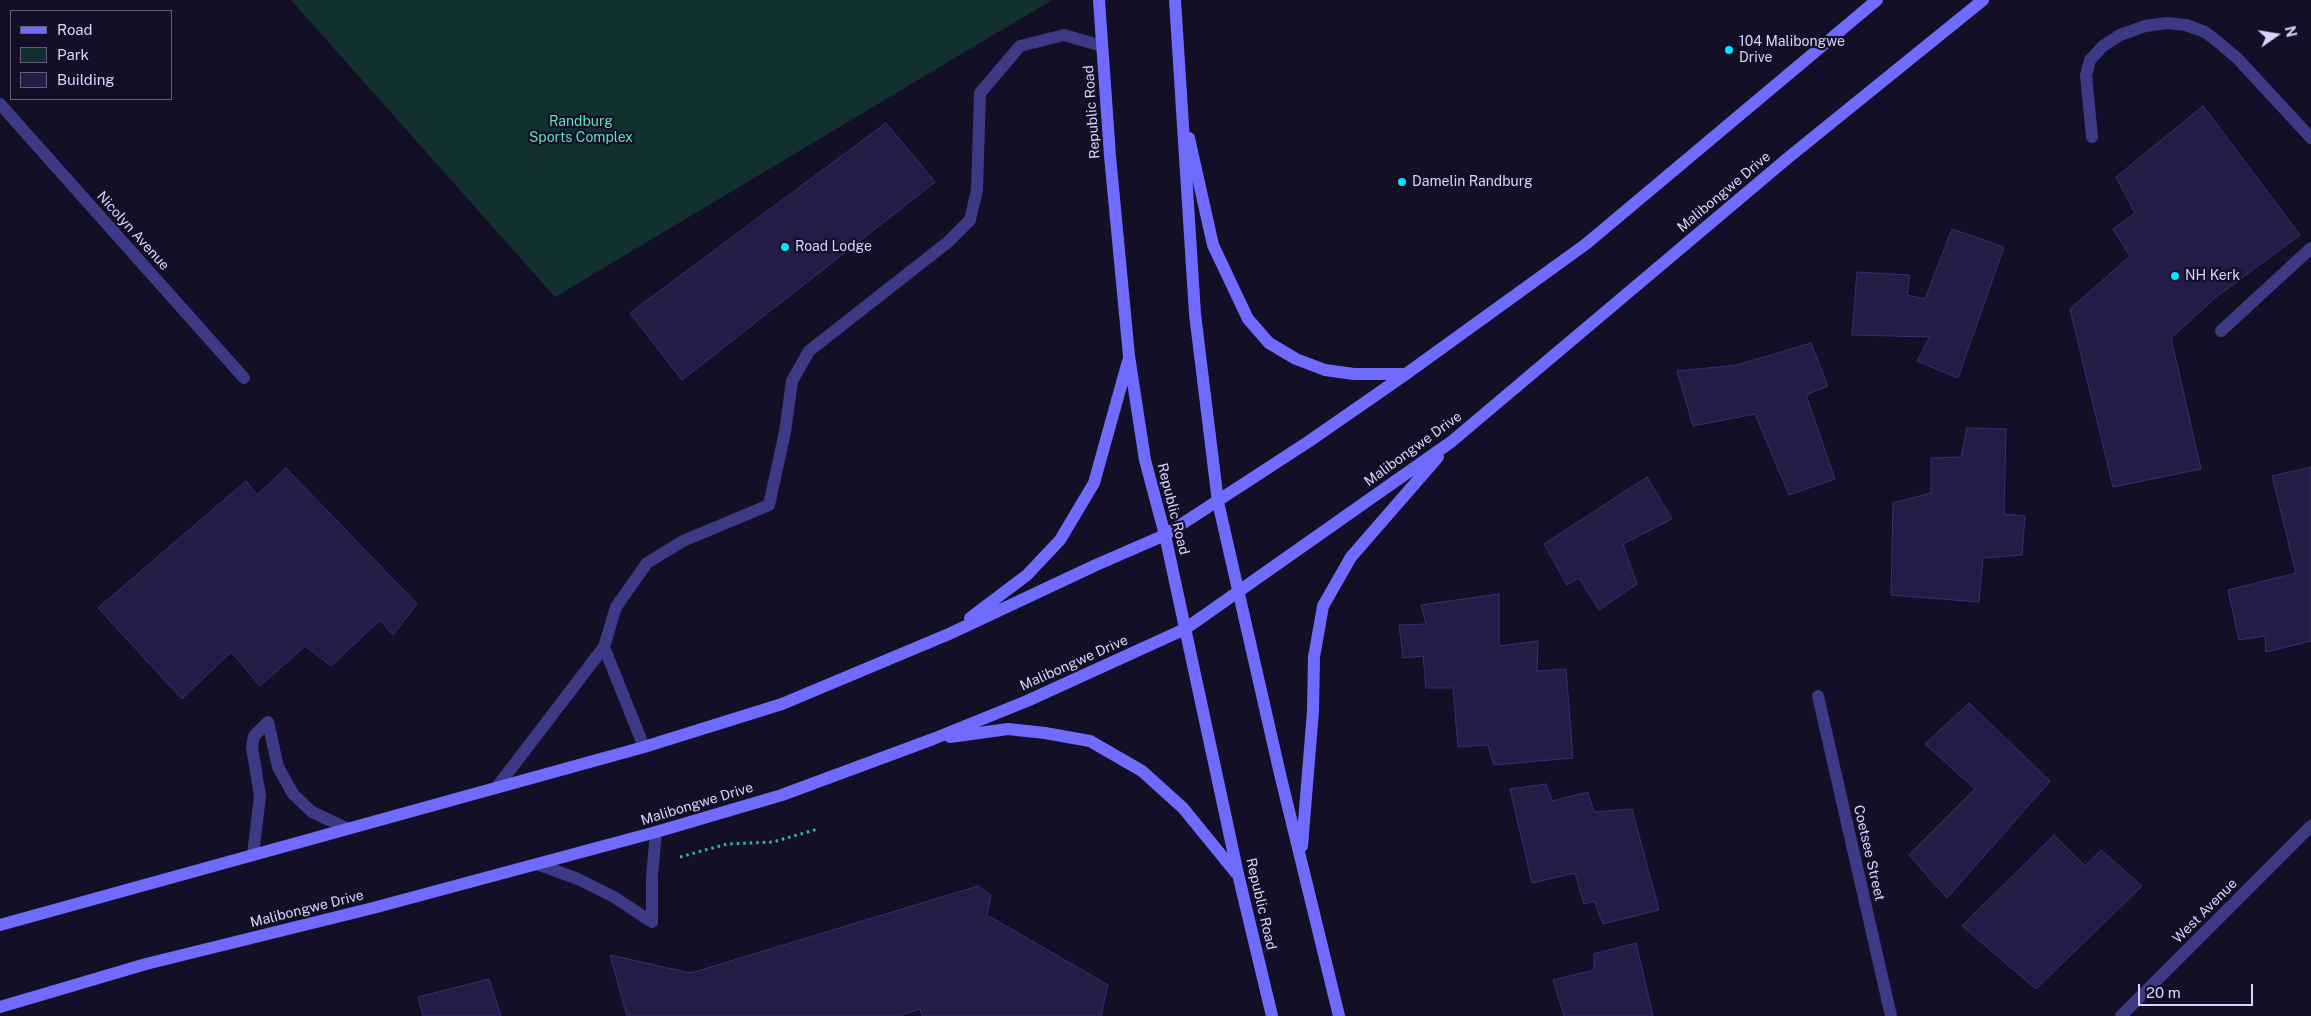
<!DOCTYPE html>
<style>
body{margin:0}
#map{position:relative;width:2311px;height:1016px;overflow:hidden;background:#130f26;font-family:"Public Sans",sans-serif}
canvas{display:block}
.legend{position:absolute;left:10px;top:10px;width:162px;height:90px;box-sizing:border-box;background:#130f26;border:1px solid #625e7d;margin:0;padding:6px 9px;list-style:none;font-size:15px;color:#d9d4ff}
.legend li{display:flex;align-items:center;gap:10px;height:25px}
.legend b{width:25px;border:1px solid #625e7d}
.north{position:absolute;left:2251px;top:10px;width:50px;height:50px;-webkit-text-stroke:4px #130f26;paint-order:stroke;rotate:77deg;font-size:14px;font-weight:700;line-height:20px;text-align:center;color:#d9d4ff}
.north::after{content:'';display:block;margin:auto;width:18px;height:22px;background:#d9d4ff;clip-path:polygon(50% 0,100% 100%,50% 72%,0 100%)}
.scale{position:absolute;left:2138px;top:984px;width:115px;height:22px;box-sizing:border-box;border:2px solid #d9d4ff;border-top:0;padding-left:6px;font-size:15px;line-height:18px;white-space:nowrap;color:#d9d4ff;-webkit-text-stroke:4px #130f26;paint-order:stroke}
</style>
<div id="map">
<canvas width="2311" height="1016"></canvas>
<ul class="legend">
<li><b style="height:6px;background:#6f6bff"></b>Road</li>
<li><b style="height:14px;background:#12302f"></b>Park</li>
<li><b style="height:14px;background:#241b47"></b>Building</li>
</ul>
<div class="north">N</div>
<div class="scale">20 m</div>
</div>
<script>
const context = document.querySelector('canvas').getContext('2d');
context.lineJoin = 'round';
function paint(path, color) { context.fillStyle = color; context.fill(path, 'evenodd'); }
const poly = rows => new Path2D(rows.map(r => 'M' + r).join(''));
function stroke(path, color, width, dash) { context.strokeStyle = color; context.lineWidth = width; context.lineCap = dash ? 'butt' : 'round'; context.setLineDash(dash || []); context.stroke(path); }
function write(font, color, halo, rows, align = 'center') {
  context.font = font + ' "Public Sans",sans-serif'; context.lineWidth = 4.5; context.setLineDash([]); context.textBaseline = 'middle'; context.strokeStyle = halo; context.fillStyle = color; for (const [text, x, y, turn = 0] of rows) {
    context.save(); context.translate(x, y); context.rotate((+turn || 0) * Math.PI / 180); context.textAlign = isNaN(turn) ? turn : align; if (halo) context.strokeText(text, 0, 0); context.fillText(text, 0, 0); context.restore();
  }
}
paint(poly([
 [291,0,1052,0,555,297]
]), '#12302f');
const building = poly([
 [2203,106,2300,235,2216,297,2171,338,2201,469,2113,487,2070,309,2130,256,2113,229,2135,213,2116,177,2203,106],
 [886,123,935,182,682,380,630,313,886,123],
 [1952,229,2004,247,1958,378,1917,361,1930,337,1852,335,1857,272,1910,275,1907,295,1925,299,1952,229],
 [1811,343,1828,386,1806,395,1835,479,1789,495,1755,414,1693,426,1677,371,1737,365,1811,343],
 [1967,428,2006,429,2004,514,2025,516,2022,555,1983,558,1979,602,1891,595,1893,503,1931,493,1931,458,1961,457,1967,428],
 [2311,467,2311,641,2266,652,2265,636,2239,640,2228,590,2296,573,2272,476,2311,467],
 [286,468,417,604,393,635,380,620,331,666,305,646,260,686,231,652,182,699,98,608,246,481,257,495,286,468],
 [1647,477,1672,519,1623,544,1637,584,1599,610,1579,578,1567,585,1544,544,1647,477],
 [1499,594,1499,646,1538,641,1537,671,1566,669,1573,758,1494,765,1488,745,1458,747,1453,688,1426,688,1423,656,1403,658,1399,625,1426,624,1421,605,1499,594],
 [1969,703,2050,781,1947,898,1909,855,1975,789,1925,744,1969,703],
 [1546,784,1552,801,1588,792,1594,812,1632,809,1659,910,1603,924,1594,901,1584,904,1575,873,1532,883,1510,789,1546,784],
 [2054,835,2085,866,2101,850,2142,886,2036,989,1962,926,2054,835],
 [978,886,991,895,987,915,1108,985,1101,1016,922,1016,920,1009,899,1016,627,1016,610,955,691,973,978,886],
 [1636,943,1653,1016,1564,1016,1553,980,1594,970,1594,954,1636,943],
 [489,979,501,1016,423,1016,418,997,489,979]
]);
paint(building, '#241b47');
stroke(building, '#3b2d73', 1);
stroke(poly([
 [680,857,727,844,773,842,818,829]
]), '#2fb8b0', 3, [2.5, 4]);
stroke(poly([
 [2092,137,2086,75,2090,60,2103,46,2120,35,2145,26,2167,23,2186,25,2205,32,2218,42,2237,58,2311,138],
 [2221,331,2311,248],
 [604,647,644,747],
 [497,787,604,647,616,607,647,563,683,541,769,505,785,432,792,381,809,351,948,242,970,220,977,190,980,93,1020,46,1064,35,1102,46],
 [253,855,260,796,252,747,254,736,268,722,278,767,293,794,312,812,346,828],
 [537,864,578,879,614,897,652,922],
 [652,922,652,877,656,832]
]), '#3d3a85', 12);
stroke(poly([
 [0,104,244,378],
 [1818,696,1891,1016],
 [2121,1016,2311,826]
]), '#3d3a85', 12);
stroke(poly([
 [1099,0,1110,156,1129,356,1145,460,1165,535,1238,874,1272,1016],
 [1175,0,1195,314,1218,502,1280,774,1339,1016],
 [1189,138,1213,245,1248,319,1269,343,1296,359,1325,370,1354,374,1406,374],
 [970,618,1027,575,1060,540,1094,483,1128,361],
 [950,737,1008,729,1045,733,1090,741,1142,771,1183,808,1236,873],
 [1302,846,1313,711,1314,657,1323,606,1351,557,1438,457],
 [0,925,644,747,782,704,949,634,1096,565,1165,535,1308,442,1406,374,1586,244,1877,0],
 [0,1007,146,964,373,908,656,832,782,795,933,739,1027,701,1185,629,1451,442,1789,157,1983,0]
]), '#6f6bff', 12);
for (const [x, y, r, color] of [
 [1729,50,5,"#00e5ff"],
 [1402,182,5,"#00e5ff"],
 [785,247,5,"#00e5ff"],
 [2175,276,5,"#00e5ff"]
]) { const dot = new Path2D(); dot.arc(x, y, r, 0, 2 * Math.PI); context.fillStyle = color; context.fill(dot); stroke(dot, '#130f26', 2); }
write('14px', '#d9d4ff', '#130f26', [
 ["104 Malibongwe",1739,42],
 ["Drive",1739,58],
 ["Damelin Randburg",1412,182],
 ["Road Lodge",795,247],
 ["NH Kerk",2185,276]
], 'left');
write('14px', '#d9d4ff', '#130f26', [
 ["Republic Road",1092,112,-94],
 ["Malibongwe Drive",1724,192,-40],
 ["Nicolyn Avenue",133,231,48],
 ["Malibongwe Drive",1413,449,-36],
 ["Republic Road",1173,509,76],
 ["Malibongwe Drive",1074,663,-24],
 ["Malibongwe Drive",697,804,-17],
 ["Coetsee Street",1869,853,77],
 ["Republic Road",1261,904,77],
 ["Malibongwe Drive",307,909,-14],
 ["West Avenue",2205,911,-45]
]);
write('14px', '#5fe0c0', '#130f26', [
 ["Randburg",581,122],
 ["Sports Complex",581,138]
]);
</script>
